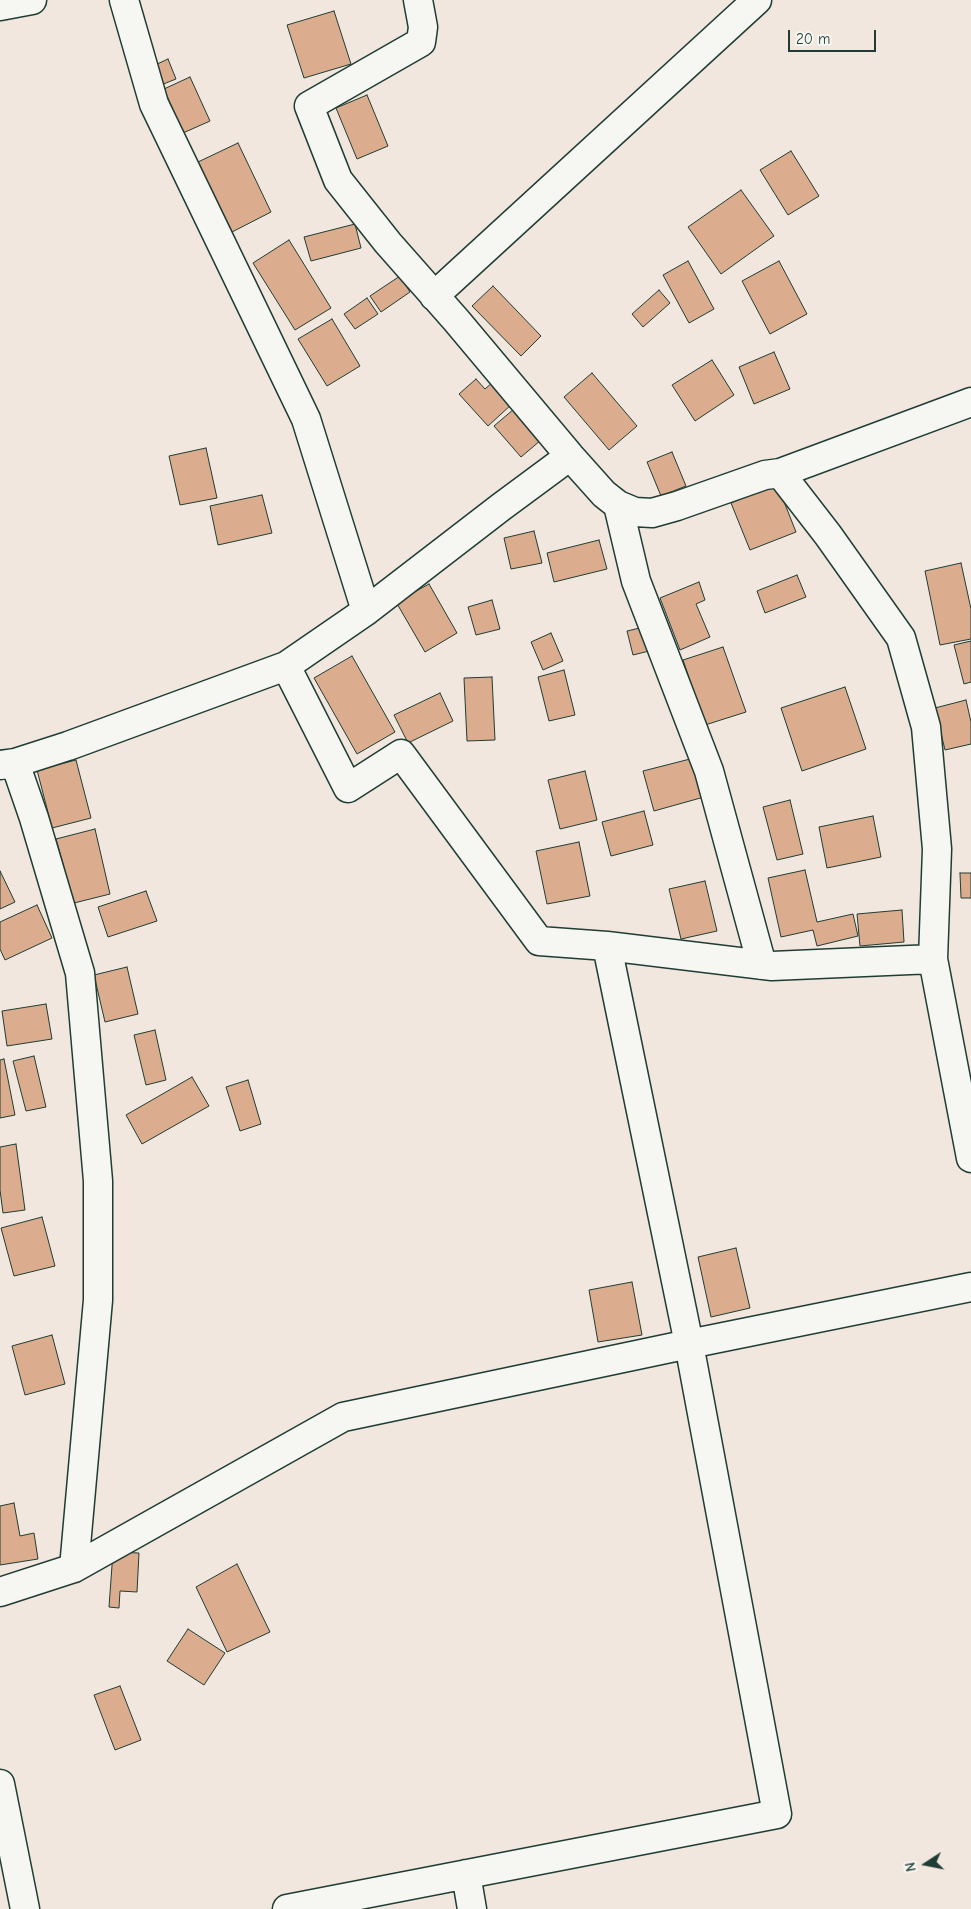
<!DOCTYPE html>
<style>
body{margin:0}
#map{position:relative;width:971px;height:1909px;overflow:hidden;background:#f1e7de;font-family:"Comic Neue",sans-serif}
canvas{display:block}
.north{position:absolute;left:901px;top:1839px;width:50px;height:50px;-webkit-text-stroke:4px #f6f6f2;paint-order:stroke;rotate:259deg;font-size:14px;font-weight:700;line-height:20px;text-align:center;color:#1f3d34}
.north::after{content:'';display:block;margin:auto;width:18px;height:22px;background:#1f3d34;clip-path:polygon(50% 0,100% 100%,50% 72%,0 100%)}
.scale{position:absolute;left:788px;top:30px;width:88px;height:22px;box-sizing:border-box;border:2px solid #1f3d34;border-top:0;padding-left:6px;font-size:15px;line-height:18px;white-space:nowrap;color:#1f3d34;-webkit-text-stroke:4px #f6f6f2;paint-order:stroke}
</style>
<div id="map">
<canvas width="971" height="1909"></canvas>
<div class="north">N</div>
<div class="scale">20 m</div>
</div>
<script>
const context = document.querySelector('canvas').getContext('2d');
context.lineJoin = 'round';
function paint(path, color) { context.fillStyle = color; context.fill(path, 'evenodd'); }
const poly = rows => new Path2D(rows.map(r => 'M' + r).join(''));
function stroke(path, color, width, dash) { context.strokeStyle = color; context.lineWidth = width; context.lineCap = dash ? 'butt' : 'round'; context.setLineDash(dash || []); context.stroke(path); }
const building = poly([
 [334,11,351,64,304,78,287,25,334,11],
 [168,59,176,79,161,85,153,66,168,59],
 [190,77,210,121,183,133,164,89,190,77],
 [367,95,388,146,357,159,336,108,367,95],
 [238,143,271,212,232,232,198,162,238,143],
 [791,151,819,196,788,215,760,170,791,151],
 [741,190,774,236,721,274,688,227,741,190],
 [355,224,361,248,311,261,304,237,355,224],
 [289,240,331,308,295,330,253,263,289,240],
 [688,261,714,309,689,323,663,275,688,261],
 [779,261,807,314,770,334,742,281,779,261],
 [400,276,410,292,381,312,370,296,400,276],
 [493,286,541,336,521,356,472,306,493,286],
 [659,290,670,303,643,327,632,314,659,290],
 [367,298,378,314,355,329,344,314,367,298],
 [332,319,360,366,327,386,298,339,332,319],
 [774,352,790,389,754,404,739,367,774,352],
 [712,360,734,395,695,421,672,385,712,360],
 [592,373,637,426,609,450,564,397,592,373],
 [476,379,485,389,493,382,512,404,488,426,459,394,476,379],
 [514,409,541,440,521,457,494,426,514,409],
 [206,448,217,498,180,505,169,456,206,448],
 [672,452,686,486,661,496,647,462,672,452],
 [777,484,796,532,750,550,731,503,777,484],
 [262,495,272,533,218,545,210,506,262,495],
 [534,531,542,563,511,569,504,538,534,531],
 [599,540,607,569,554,582,547,553,599,540],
 [961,563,971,609,971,639,940,645,925,571,961,563],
 [797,575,806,597,765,613,757,591,797,575],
 [699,582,705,600,696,604,710,637,680,650,660,598,699,582],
 [429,584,457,633,425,652,396,602,429,584],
 [492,600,500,629,476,635,468,607,492,600],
 [644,627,649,651,633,655,627,631,644,627],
 [551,633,563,661,543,670,531,642,551,633],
 [971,641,971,682,964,684,954,645,971,641],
 [723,647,746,712,705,725,683,660,723,647],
 [352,656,395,732,357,754,314,678,352,656],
 [564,670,575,715,549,721,538,677,564,670],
 [492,677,495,740,467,741,464,678,492,677],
 [845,687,866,749,802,771,781,708,845,687],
 [440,693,453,721,408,743,394,715,440,693],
 [966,700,971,722,971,744,945,750,935,708,966,700],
 [694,758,704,797,654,811,643,771,694,758],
 [76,760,91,818,52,828,37,770,76,760],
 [585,771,597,820,560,829,548,780,585,771],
 [790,800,803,854,777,860,763,807,790,800],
 [644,811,653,845,611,856,602,822,644,811],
 [873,816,881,857,827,868,819,827,873,816],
 [95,829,110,894,74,903,56,839,95,829],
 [579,842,590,896,547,904,536,851,579,842],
 [805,870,817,922,853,914,858,936,817,946,813,930,781,937,768,878,805,870],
 [0,871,15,902,0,909,0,871],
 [960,873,971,873,971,898,961,898,960,873],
 [705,881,717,931,681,939,669,889,705,881],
 [146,891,157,921,108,937,98,907,146,891],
 [37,905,52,938,5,960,0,949,0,922,37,905],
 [902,910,904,942,860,946,857,914,902,910],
 [127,967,138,1014,105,1022,94,975,127,967],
 [46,1004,52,1039,7,1046,2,1011,46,1004],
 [155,1030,166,1080,146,1085,134,1035,155,1030],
 [34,1056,46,1107,26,1111,13,1061,34,1056],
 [4,1059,15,1115,0,1118,0,1060,4,1059],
 [192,1077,209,1106,142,1144,126,1115,192,1077],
 [248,1080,261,1124,240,1131,226,1087,248,1080],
 [16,1144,25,1210,3,1213,0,1190,0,1147,16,1144],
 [42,1217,55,1266,14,1276,1,1228,42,1217],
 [736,1248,750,1308,711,1317,698,1257,736,1248],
 [632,1282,642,1335,598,1342,589,1290,632,1282],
 [52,1335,65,1384,25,1395,12,1346,52,1335],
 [14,1503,20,1536,34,1533,38,1559,0,1565,0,1506,14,1503],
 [113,1552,139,1553,137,1592,120,1591,119,1608,109,1607,113,1552],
 [237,1564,270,1632,227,1652,196,1587,237,1564],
 [188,1629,225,1653,204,1685,167,1661,188,1629],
 [120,1686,141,1740,115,1750,94,1695,120,1686]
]);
paint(building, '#dbac8d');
stroke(building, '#1f3d34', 1);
const minor = poly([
 [124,0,154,104,306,419,366,611],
 [418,0,423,27,421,42,309,106,338,180,388,243,456,320,570,456,604,494,618,505,635,512,652,513,677,506,765,475,780,473,971,402],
 [0,6,32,0],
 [434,296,757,0],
 [780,473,828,535,901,638,926,727,937,849,933,959,971,1158],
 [618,505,636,581,709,771,762,965],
 [286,666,348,788,401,754,539,941,607,946,772,966,933,959],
 [15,763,34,818,80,973,98,1181,98,1300,74,1568],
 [0,765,15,763,68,746,286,666,366,611,501,507,570,456],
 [0,1592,74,1568,343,1417,689,1344,971,1287],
 [0,1784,25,1909],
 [466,1874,472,1909],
 [287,1909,777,1814,689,1344,607,946]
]);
stroke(minor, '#1f3d34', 31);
stroke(minor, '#f6f6f2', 28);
</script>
